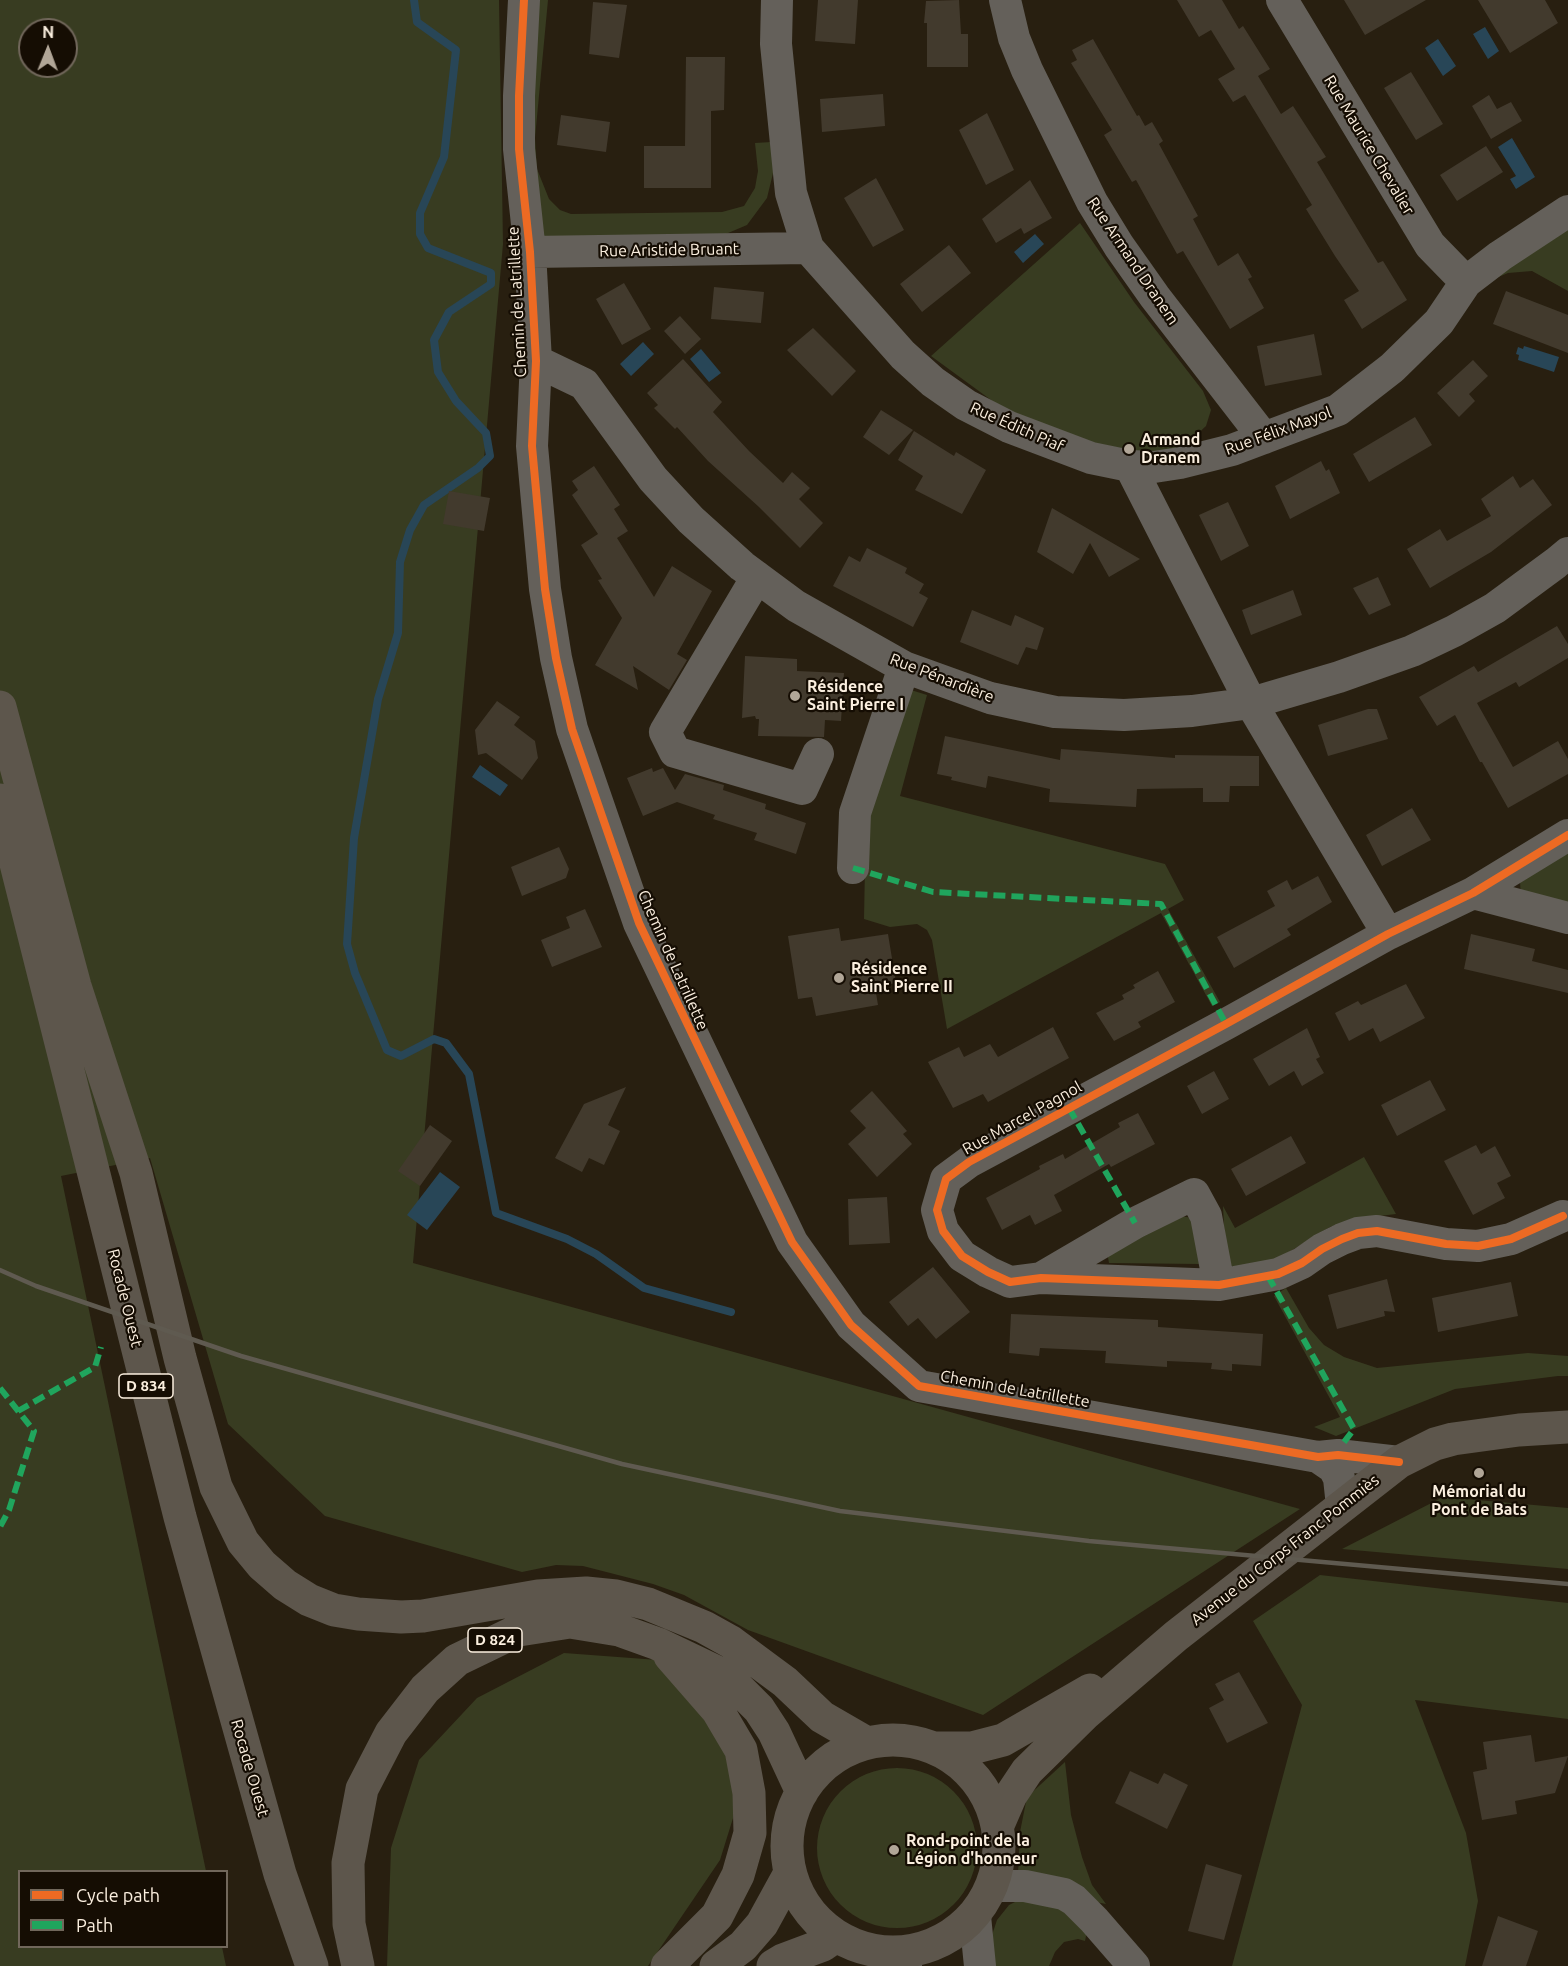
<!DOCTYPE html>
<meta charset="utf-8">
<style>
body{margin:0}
#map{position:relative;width:1568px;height:1966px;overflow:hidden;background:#281f10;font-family:Ubuntu,sans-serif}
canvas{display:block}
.legend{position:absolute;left:18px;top:1870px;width:210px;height:78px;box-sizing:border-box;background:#150d03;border:2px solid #71675b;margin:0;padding:8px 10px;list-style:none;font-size:18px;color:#fbefdf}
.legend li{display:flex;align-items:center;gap:12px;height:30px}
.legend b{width:30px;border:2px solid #71675b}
.north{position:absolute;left:18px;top:18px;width:60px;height:60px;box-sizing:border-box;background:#150d03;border:2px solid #71675b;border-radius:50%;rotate:1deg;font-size:16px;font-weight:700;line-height:24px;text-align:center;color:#fbefdf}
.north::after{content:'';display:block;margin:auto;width:21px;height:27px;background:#b1a697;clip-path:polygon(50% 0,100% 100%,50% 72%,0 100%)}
</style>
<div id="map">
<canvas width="1568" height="1966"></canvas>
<ul class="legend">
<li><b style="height:8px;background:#ed6a23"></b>Cycle path</li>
<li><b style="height:8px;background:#20a55d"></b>Path</li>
</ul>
<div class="north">N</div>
</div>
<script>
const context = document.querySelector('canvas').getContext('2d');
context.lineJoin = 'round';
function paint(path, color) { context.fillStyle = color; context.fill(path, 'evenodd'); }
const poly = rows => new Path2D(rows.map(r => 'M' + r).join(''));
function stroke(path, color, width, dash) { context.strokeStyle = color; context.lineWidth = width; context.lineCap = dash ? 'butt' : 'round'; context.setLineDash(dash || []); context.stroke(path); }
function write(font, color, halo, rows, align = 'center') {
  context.font = font + ' Ubuntu,sans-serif'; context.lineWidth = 4.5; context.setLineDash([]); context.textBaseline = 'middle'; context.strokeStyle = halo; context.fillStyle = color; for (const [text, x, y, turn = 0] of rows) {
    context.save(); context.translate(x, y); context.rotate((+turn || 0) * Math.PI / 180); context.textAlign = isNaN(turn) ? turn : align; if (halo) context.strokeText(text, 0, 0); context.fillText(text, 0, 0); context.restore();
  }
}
paint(poly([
 [0,0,499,0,503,244,413,1263,1300,1509,983,1715,748,1630,684,1595,653,1584,583,1566,556,1565,522,1572,325,1516,228,1424,150,1158,61,1176,206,1871,20,1872,20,1946,222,1947,226,1966,0,1966],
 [30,30,66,30,66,66,30,66],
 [535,0,548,0,535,138,537,169,549,199,560,210,571,214,722,212,744,206,755,188,758,171,755,143,771,142,774,169,767,198,747,225,721,236,549,241,538,233,527,98],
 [1080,223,1134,302,1203,391,1211,410,1206,426,1190,441,1172,450,1148,454,1094,443,1002,408,931,356],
 [1568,223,1568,291,1532,271,1508,273,1496,278],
 [911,690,927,695,900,796,1165,864,1184,900,1168,909,1220,1002,1212,1006,1161,913,947,1029,932,940,927,930,917,924,890,927,864,919,866,813],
 [1568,852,1568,912,1521,900,1520,881],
 [1364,1157,1396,1214,1354,1219,1330,1227,1266,1266,1226,1266,1223,1206,1235,1228],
 [1180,1216,1193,1218,1200,1264,1109,1263,1107,1252],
 [1286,1288,1309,1328,1324,1345,1344,1357,1377,1368,1528,1353,1568,1356,1568,1376,1558,1376,1455,1389,1336,1436,1314,1427,1340,1417,1274,1296],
 [1443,1497,1568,1508,1568,1569,1342,1549],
 [1320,1575,1568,1603,1568,1719,1415,1700,1466,1833,1478,1901,1465,1966,1232,1966,1302,1705,1253,1621],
 [564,1653,658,1660,724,1710,738,1802,720,1860,648,1966,387,1966,391,1848,419,1760,477,1698],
 [1065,1762,1071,1815,1082,1857,1092,1885,1106,1904,1091,1901,1018,1874,1020,1832,1027,1797],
 '817 1848a80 80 0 1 1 160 0a80 80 0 1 1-160 0Z',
 [1031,1894,1055,1900,1088,1926,1085,1941,1078,1939,1064,1942,1055,1952,1049,1966,991,1966,990,1941,997,1920,1009,1905]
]), '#383c21');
paint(poly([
 [1485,27,1499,51,1488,59,1473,34],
 [1438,39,1456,66,1443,76,1425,48],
 [1512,138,1535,177,1516,189,1510,179,1516,176,1498,147],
 [1035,234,1044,244,1023,263,1014,252],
 [643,342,654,354,631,376,620,364],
 [1524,346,1559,357,1554,372,1518,360,1519,355,1516,354,1518,347,1523,349],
 [701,349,721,373,709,382,690,359],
 [480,765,508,785,500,796,472,777],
 [440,1172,460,1187,427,1230,407,1215]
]), '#284657');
stroke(poly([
 [414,0,417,22,456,50,444,157,420,213,420,234,428,248,491,273,491,284,449,312,434,340,438,372,456,401,486,433,490,456,478,468,424,505,410,530,400,562,398,633,378,699,354,838,347,944,355,973,387,1050,401,1056,434,1039,446,1043,469,1074,496,1213,567,1239,596,1254,644,1288,731,1312]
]), '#284657', 8);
paint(poly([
 [818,0,858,0,855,44,815,41],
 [959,0,961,34,968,34,968,67,927,67,927,23,924,23,926,1],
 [1177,0,1222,0,1239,29,1243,26,1270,69,1258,76,1281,114,1293,106,1326,157,1317,162,1378,263,1383,261,1407,300,1362,329,1344,300,1359,291,1335,256,1306,209,1312,205,1245,95,1233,102,1218,79,1235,69,1211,30,1199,37],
 [1344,0,1426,0,1365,35],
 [1478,0,1545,0,1558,23,1510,53],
 [593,2,627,5,619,58,589,54],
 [1093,39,1137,116,1139,115,1145,126,1152,122,1163,141,1159,144,1198,216,1193,219,1218,266,1238,253,1252,277,1248,279,1264,308,1230,329,1183,251,1177,254,1136,180,1132,182,1104,135,1112,130,1071,63,1077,60,1072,50],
 [686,57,725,57,724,110,711,111,711,188,644,188,644,146,685,146],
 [1411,72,1443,124,1416,140,1384,88],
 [883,94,885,126,822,132,820,99],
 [1489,95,1497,109,1511,102,1522,121,1491,139,1472,106],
 [987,113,1014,170,986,185,959,130],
 [561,115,610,122,606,152,557,145],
 [1486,146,1503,172,1457,201,1440,175],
 [876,178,904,230,873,247,844,198],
 [1030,180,1052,218,1024,234,1021,228,996,243,982,219],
 [949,245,971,273,922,312,900,284],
 [624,283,651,329,622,345,596,299],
 [714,287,764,292,761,323,711,319],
 [1506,291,1568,315,1568,353,1493,324],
 [680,316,701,339,685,354,664,331],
 [813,328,856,371,832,396,787,350],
 [1314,334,1322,375,1265,386,1257,346],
 [683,359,722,402,713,412,749,451,783,483,792,472,810,488,799,499,823,523,800,548,759,507,708,461,677,427,675,429,654,408,658,405,647,393],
 [1473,360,1488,376,1469,394,1475,401,1459,417,1437,393],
 [881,410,913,430,889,455,863,437],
 [1415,417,1432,445,1369,482,1353,454],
 [914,431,954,456,956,452,986,470,962,514,915,490,923,476,898,460],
 [1321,461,1326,471,1329,469,1340,493,1290,519,1275,486],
 [594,466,620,505,614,509,628,531,617,538,654,597,672,566,712,591,677,654,687,660,669,690,633,666,638,690,595,665,622,618,598,580,602,579,581,545,598,534,572,495,578,490,572,481],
 [1513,476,1520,488,1533,479,1552,505,1491,552,1430,588,1407,549,1440,529,1447,541,1491,516,1481,499],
 [449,491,490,498,484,531,443,524],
 [1228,502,1249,546,1221,561,1199,515],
 [1052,508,1078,523,1140,559,1109,577,1090,543,1073,574,1037,552],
 [867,548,907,568,905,573,924,584,919,593,928,598,913,627,833,586,849,556,860,562],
 [1378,577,1391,605,1369,615,1353,588],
 [1293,590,1302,615,1251,635,1242,610],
 [972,610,1011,626,1015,615,1044,628,1037,650,1026,647,1018,665,960,642],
 [1557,626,1568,644,1568,658,1519,687,1516,682,1477,703,1513,767,1558,741,1568,759,1568,774,1508,808,1482,762,1480,762,1455,715,1437,726,1419,697,1474,666,1478,672],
 [745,656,797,659,797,671,844,673,841,721,825,720,824,737,758,736,759,719,756,719,755,716,742,718],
 [497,701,520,717,514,725,535,741,538,758,522,780,486,753,478,755,475,730],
 [1368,709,1377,709,1388,739,1328,756,1318,725],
 [945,736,1060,760,1061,749,1175,758,1175,755,1259,756,1259,786,1230,786,1229,802,1203,802,1203,788,1137,789,1136,807,1049,802,1050,789,988,776,986,788,951,780,952,777,937,774],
 [652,768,653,772,663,768,675,790,685,774,724,785,723,790,766,804,765,809,806,823,796,854,754,840,757,833,713,819,715,815,677,802,643,816,627,778],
 [1412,808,1431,840,1382,866,1366,835],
 [559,847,569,869,566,878,522,896,511,867],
 [1318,876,1332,902,1287,929,1291,935,1234,968,1217,937,1275,906,1267,891,1287,880,1292,890],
 [585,909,602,947,552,967,541,940,570,928,566,917],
 [839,928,841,941,888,934,896,983,875,987,878,1005,816,1016,812,997,798,999,788,936],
 [1471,934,1535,949,1532,961,1568,970,1568,993,1464,969],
 [1158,971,1175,1002,1138,1022,1141,1027,1114,1041,1096,1013,1124,999,1122,995,1135,988,1133,985],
 [1406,984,1425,1018,1380,1042,1373,1028,1349,1041,1335,1013,1358,1001,1361,1005],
 [1053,1027,1069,1058,988,1102,983,1094,953,1108,928,1062,959,1047,964,1057,990,1044,998,1057],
 [1307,1028,1320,1057,1316,1059,1324,1073,1302,1086,1294,1071,1269,1086,1253,1059],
 [1214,1071,1229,1099,1202,1114,1187,1086],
 [1430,1080,1446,1110,1397,1136,1381,1105],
 [626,1087,608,1125,620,1131,604,1165,589,1158,582,1172,555,1158,584,1104],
 [872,1091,907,1131,903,1134,912,1144,877,1177,848,1144,866,1128,850,1111],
 [1138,1113,1155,1144,1111,1167,1109,1164,1054,1195,1062,1211,1035,1225,1030,1215,1002,1230,986,1198,1040,1169,1039,1166,1063,1154,1065,1159,1120,1127,1118,1123],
 [430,1125,452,1141,420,1186,398,1171],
 [1291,1136,1306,1163,1246,1196,1231,1169],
 [1476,1145,1481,1154,1495,1146,1511,1176,1497,1183,1505,1198,1473,1215,1444,1161],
 [887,1197,890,1243,849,1245,848,1199],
 [933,1267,970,1312,936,1339,918,1318,908,1326,889,1302],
 [1387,1279,1395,1312,1384,1311,1385,1316,1337,1329,1328,1295],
 [1511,1282,1518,1316,1438,1332,1432,1298],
 [1011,1314,1158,1320,1158,1327,1263,1334,1261,1366,1232,1364,1232,1371,1211,1369,1212,1363,1167,1361,1167,1367,1105,1363,1106,1351,1040,1348,1039,1356,1009,1353],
 [1239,1672,1268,1723,1227,1743,1209,1708,1224,1700,1215,1684],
 [1531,1735,1535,1762,1568,1756,1555,1793,1515,1801,1517,1814,1482,1820,1473,1772,1487,1769,1483,1742],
 [1130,1771,1158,1784,1164,1773,1188,1785,1167,1829,1115,1803],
 [1206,1864,1242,1875,1224,1940,1188,1931],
 [1498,1916,1538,1931,1526,1966,1482,1966]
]), '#423a2d');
stroke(poly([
 [524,0,519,96,519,149,530,252,536,361,532,446,545,589,556,658,572,729,639,923,792,1242,851,1325,919,1386,1318,1457,1338,1455,1399,1462],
 [777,0,776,44,791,193,808,248,903,355,933,382,966,405,1009,427,1091,458,1130,466,1154,467,1180,463,1232,450,1338,410,1392,368,1439,322,1466,282,1500,256,1568,211],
 [1005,0,1014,38,1027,70,1092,202,1119,246,1155,297,1264,438],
 [1282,0,1430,245,1466,282],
 [530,252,808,248],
 [536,361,584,384,653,479,691,520,742,566,796,606,904,667,990,698,1055,712,1124,715,1192,711,1251,703,1339,677,1412,651,1454,631,1495,608,1556,563,1568,553],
 [1130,466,1251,703,1388,934],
 [757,577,665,732,675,752,802,789,818,754],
 [853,868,855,813,904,667],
 [1473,893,1568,918],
 [1563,1216,1511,1239,1478,1246,1446,1244,1377,1231,1358,1233,1342,1239,1322,1249,1302,1263,1278,1274,1219,1285,1041,1278,1010,1282,988,1272,962,1256,943,1231,937,1210,946,1179,969,1162,1226,1024,1388,934,1473,893,1568,835],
 [1041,1278,1135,1223,1194,1194,1206,1216,1219,1285],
 [1318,1457,1334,1468,1339,1478,1342,1506],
 [993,1886,1025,1886,1064,1894,1074,1900,1094,1920,1134,1966],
 [975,1916,980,1966],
 [880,1952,906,1966]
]), '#64605a', 32);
stroke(poly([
 [0,707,75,986,136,1173,180,1358,216,1487,243,1542,262,1565,285,1585,309,1600,334,1610,358,1614,401,1617,423,1616,538,1596,586,1593,616,1596,648,1604,704,1627,731,1642,785,1682,822,1717,867,1743],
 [0,800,180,1517,280,1874,312,1966],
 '787 1846a106 106 0 1 1 212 0a106 106 0 1 1-212 0Z',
 [934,1748,972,1748,1003,1740,1090,1690],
 [998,1825,1011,1795,1027,1771,1085,1714,1176,1636,1399,1462,1435,1444,1453,1439,1519,1430,1568,1427],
 [358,1966,349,1924,348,1863,362,1789,391,1733,425,1689,457,1660,519,1630,570,1622,619,1630,658,1644,727,1677,759,1709,774,1732,802,1792],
 [667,1966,717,1916,738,1875,750,1833,749,1793,741,1750,718,1711,670,1656],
 [716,1966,743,1946,762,1924,790,1873],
 [773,1966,783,1960,823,1945,836,1936]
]), '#5d564c', 33);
stroke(poly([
 [0,1270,36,1286,241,1356,622,1464,840,1511,1089,1541,1568,1584]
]), '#5f5a50', 4.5);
stroke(poly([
 [853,868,933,892,1161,904,1226,1024],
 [1069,1108,1135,1223],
 [1268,1276,1354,1429,1341,1446],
 [0,1388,34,1431,9,1510,0,1527],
 [18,1411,95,1367,101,1347]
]), '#20a55d', 6, [12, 6]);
stroke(poly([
 [524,0,519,96,519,149,530,252,536,361,532,446,545,589,556,658,572,729,639,923,792,1242,851,1325,919,1386,1318,1457,1338,1455,1399,1462],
 [1563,1216,1511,1239,1478,1246,1446,1244,1377,1231,1358,1233,1342,1239,1322,1249,1302,1263,1278,1274,1219,1285,1041,1278,1010,1282,988,1272,962,1256,943,1231,937,1210,946,1179,969,1162,1226,1024,1388,934,1473,893,1568,835]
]), '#ed6a23', 8);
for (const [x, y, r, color] of [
 [1129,449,6,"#b1a697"],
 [795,696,6,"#b1a697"],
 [839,978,6,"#b1a697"],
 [1479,1473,6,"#b1a697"],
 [894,1850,6,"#b1a697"]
]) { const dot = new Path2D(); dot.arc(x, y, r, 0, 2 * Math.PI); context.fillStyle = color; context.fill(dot); stroke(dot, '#150d03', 2); }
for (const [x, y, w] of [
 [146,1386,54],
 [495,1640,54]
]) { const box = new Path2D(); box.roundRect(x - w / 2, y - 12, w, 24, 4.5); context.fillStyle = '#150d03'; context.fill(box); stroke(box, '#fbefdf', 1.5); }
write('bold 15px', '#fbefdf', null, [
 ["D 834",146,1386],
 ["D 824",495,1640]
]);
write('16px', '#fbefdf', '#150d03', [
 ["Rue Maurice Chevalier",1369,145,59],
 ["Rue Aristide Bruant",669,250,-1],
 ["Rue Armand Dranem",1133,261,56],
 ["Chemin de Latrillette",517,302,-93],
 ["Rue Édith Piaf",1017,427,24],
 ["Rue Félix Mayol",1278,431,-20],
 ["Rue Pénardière",942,678,21],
 ["Chemin de Latrillette",673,960,66],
 ["Rue Marcel Pagnol",1022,1118,-29],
 ["Rocade Ouest",125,1298,76],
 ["Chemin de Latrillette",1015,1389,10],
 ["Avenue du Corps Franc Pommiès",1285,1550,-38],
 ["Rocade Ouest",250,1768,74]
]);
write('bold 16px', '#fbefdf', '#150d03', [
 ["Armand",1141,440],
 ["Dranem",1141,458],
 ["Résidence",807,687],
 ["Saint Pierre I",807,705],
 ["Résidence",851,969],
 ["Saint Pierre II",851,987],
 ["Mémorial du",1479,1492,"center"],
 ["Pont de Bats",1479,1510,"center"],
 ["Rond-point de la",906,1841],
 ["Légion d'honneur",906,1859]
], 'left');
</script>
